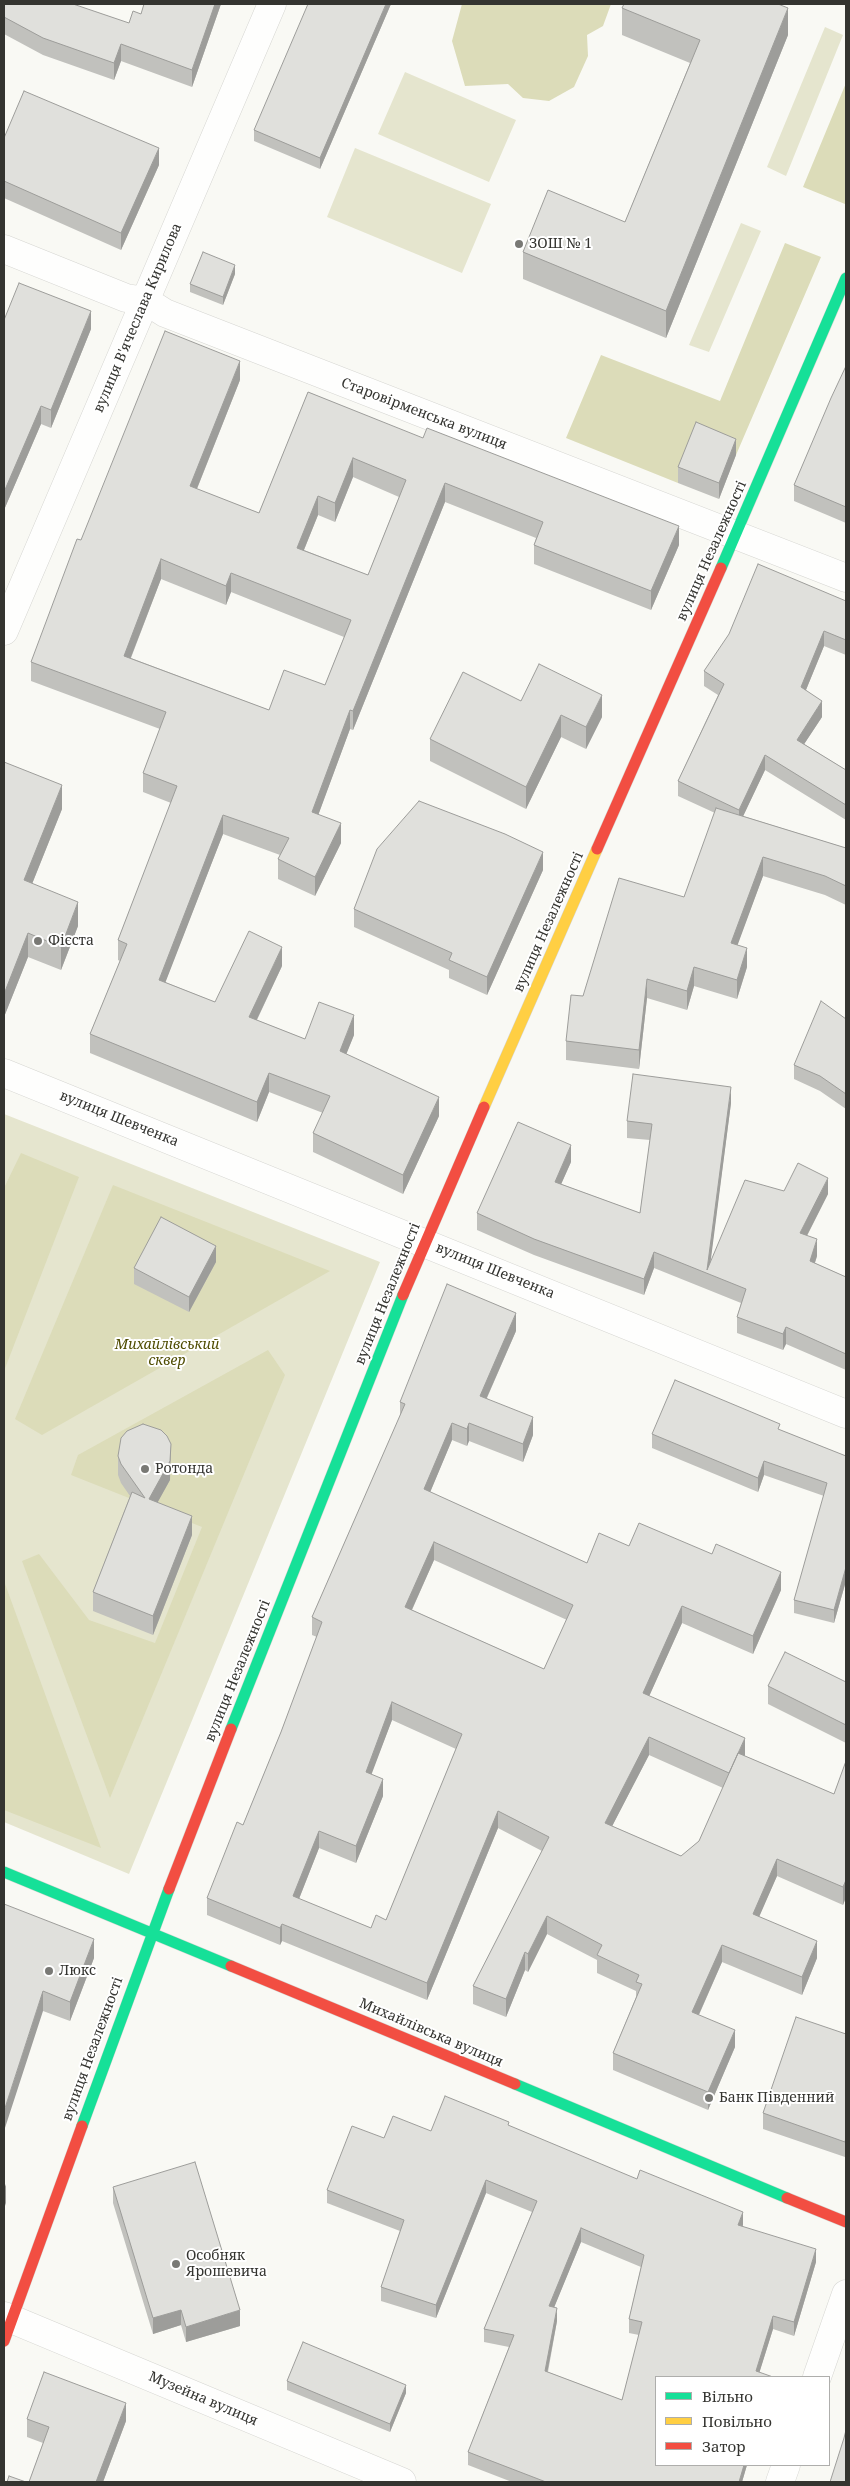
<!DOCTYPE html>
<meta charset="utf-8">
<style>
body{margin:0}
#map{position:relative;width:850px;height:2486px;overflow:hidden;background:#f9f9f4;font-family:"Noto Serif",serif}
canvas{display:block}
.frame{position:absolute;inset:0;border:5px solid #343430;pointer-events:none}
.legend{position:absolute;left:655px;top:2376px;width:175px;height:90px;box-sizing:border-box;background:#fff;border:1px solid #aeaeac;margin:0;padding:6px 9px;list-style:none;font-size:15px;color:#343430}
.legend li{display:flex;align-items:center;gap:10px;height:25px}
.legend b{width:25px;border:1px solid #aeaeac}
</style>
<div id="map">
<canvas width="850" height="2486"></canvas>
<div class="frame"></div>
<ul class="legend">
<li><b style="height:6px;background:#16e098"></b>Вільно</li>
<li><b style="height:6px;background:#ffcf43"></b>Повільно</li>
<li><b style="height:6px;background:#f24e42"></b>Затор</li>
</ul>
</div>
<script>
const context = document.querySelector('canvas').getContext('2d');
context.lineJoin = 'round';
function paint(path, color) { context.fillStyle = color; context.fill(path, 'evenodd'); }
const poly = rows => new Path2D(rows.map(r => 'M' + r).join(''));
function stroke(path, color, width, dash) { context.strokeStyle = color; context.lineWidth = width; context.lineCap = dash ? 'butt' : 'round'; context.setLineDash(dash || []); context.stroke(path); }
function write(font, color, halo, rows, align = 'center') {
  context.font = font + ' "Noto Serif",serif'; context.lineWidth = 4; context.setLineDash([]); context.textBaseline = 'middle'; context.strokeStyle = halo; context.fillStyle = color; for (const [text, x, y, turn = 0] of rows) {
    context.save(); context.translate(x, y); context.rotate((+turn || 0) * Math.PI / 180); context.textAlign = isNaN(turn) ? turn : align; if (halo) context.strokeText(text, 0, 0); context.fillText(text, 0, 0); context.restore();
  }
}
paint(poly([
 [825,27,843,35,786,176,767,167],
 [405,72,516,120,489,182,378,134],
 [355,148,491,204,462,273,327,217],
 [741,223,761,231,709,352,689,345],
 [4,1114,380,1262,129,1874,4,1822]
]), '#e5e5ce');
paint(poly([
 [462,4,544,5,611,4,603,26,587,35,588,56,574,87,549,101,523,98,508,84,465,86,452,41],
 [846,83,846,200,845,204,803,187],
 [785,243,821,257,736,455,697,438,678,483,566,438,601,355,720,401],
 [21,1153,79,1177,4,1371,4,1188],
 [113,1185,330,1271,42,1435,15,1419],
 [268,1350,285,1375,110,1798,22,1561,39,1554,89,1620,155,1643,202,1527,71,1475,78,1455],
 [4,1581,101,1848,4,1810]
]), '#dcdcb9');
const street = poly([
 [4,249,126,298,146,301,165,313,846,578],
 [4,631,272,4],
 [4,1073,846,1414],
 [4,2316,402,2482],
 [817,2377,846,2294],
 [780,2482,786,2465]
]);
const fast = poly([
 [721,568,846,278],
 [231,1729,403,1295],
 [4,1872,231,1966],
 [515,2084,787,2198],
 [82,2126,169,1889]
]);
const slow = poly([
 [484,1107,597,849]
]);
const jam = poly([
 [597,849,721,568],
 [403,1295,484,1107],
 [169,1889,231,1729],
 [231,1966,515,2084],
 [787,2198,846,2222],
 [4,2341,82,2126]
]);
stroke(street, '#d6d6d2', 29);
stroke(fast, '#d6d6d2', 12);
stroke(slow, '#d6d6d2', 12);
stroke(jam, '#d6d6d2', 12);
stroke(street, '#fefefd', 28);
stroke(fast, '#16e098', 11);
stroke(slow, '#ffcf43', 11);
stroke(jam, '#f24e42', 11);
paint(poly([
 [4,4,129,23,141,14,221,4,192,87,121,61,114,80,43,55,4,34],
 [391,4,320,169,254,141,254,130],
 [622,8,788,35,666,338,523,279,523,252,625,222,690,63,622,35],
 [4,138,159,165,121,250,4,198],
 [235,274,223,305,190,292,190,284],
 [4,320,91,329,51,428,41,424,4,510],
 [846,366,846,523,794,501,794,485],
 [240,380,197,489,259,513,308,392,679,545,651,610,534,564,534,545,536,538,445,502,353,730,350,729,318,815,341,843,315,896,278,879,278,859,280,855,223,834,165,982,215,1002,282,966,257,1020,305,1039,354,1035,346,1054,439,1116,403,1194,313,1152,313,1133,323,1113,269,1092,257,1122,90,1053,90,1034,120,961,118,960,118,940,171,803,143,792,143,773,160,729,31,681,31,662,81,540],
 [353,477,399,497,368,575,304,550,318,515,335,522],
 [161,579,226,605,231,592,344,637,325,685,269,710,131,658],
 [736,455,719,499,678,483,678,467],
 [846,601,846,655,824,646,806,690,822,717,804,744,846,770,846,820,765,770,743,816,846,848,846,905,825,895,763,876,737,945,747,967,737,999,694,986,687,1010,647,998,639,1069,566,1060,566,1041,583,996,684,897,715,813,678,796,678,781,718,695,704,686,704,671],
 [521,701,602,717,586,749,561,737,526,809,430,761,430,739],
 [4,762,62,809,32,884,78,926,61,970,28,957,4,1017],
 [543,870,487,995,449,978,449,970,354,927,354,909],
 [846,1019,846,1109,820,1091,794,1079,794,1065],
 [731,1103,710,1262,784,1191,828,1194,807,1236,817,1256,815,1263,846,1277,846,1370,786,1344,783,1350,737,1333,737,1317,741,1303,654,1268,644,1295,534,1255,477,1230,477,1213,571,1162,561,1184,640,1213,650,1140,627,1138,627,1121],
 [216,1262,189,1312,134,1284,134,1268],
 [516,1331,487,1398,533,1435,523,1462,469,1441,467,1446,452,1440,430,1492,587,1563,629,1546,781,1590,753,1654,682,1623,649,1696,745,1756,834,1794,846,1761,846,1897,843,1905,777,1876,759,1916,817,1958,802,1995,722,1962,699,2015,735,2047,708,2110,613,2070,613,2053,636,1997,636,1991,597,1973,597,1960,547,1934,528,1972,525,1970,506,2017,473,2004,473,1986,542,1851,498,1828,427,2000,282,1941,280,1945,207,1915,207,1898,243,1825,281,1732,317,1637,312,1635,312,1617,400,1416,400,1402],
 [434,1560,567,1620,544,1669,412,1610],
 [392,1720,456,1749,386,1920,371,1928,299,1899,319,1848,356,1863,383,1796,371,1774],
 [649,1755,723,1788,699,1841,681,1856,612,1826],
 [780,1430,846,1456,846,1581,834,1623,794,1613,794,1600,824,1496,764,1475,758,1492,652,1448,652,1434],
 [118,1456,170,1480,157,1503,192,1535,153,1635,93,1611,93,1592,130,1496,121,1483,118,1475],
 [846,1682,846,1743,768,1704,768,1686],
 [4,1904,94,1958,70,2021,43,2011],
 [846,2034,845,2157,763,2129,763,2113],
 [509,2126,743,2225,742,2226,816,2262,794,2336,773,2329,759,2373,656,2465,747,2465,742,2482,512,2482,468,2465,468,2452,509,2347,484,2342,484,2329,532,2212,486,2193,436,2318,381,2301,381,2287,400,2231,327,2203,327,2190,384,2138,431,2131],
 [581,2242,641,2267,629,2319,629,2333,639,2335,622,2400,548,2372,557,2321,554,2307],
 [113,2187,240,2326,186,2342,181,2325,153,2334,113,2203],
 [287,2381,406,2393,390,2432,287,2390],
 [27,2419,126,2421,103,2482,29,2482,43,2443,27,2437]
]), '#c1c1bd');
paint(poly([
 [215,4,221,4,192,87,192,70],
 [386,4,391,4,320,169,320,158],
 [788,8,788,35,666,338,666,311],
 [121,44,121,61,114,80,114,63],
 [159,148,159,165,121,250,121,233],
 [235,265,235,274,223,305,223,297],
 [91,311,91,329,51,428,51,410],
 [240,361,240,380,190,506,190,486],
 [41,406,41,424,4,510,4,492],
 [736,439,736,455,719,499,719,483],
 [353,458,353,477,335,522,335,503],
 [445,483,445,502,353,730,353,711],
 [318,496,318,515,297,567,297,548],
 [679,526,679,545,651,610,651,591],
 [161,559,161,579,124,675,124,656],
 [231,573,231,592,226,605,226,586],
 [824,631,824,646,801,702,801,687],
 [602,695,602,717,586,749,586,727],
 [822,701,822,717,797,755,797,740],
 [350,710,350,729,312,832,312,812],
 [561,715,561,737,526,809,526,787],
 [765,755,765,770,739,825,739,810],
 [62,785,62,809,24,904,24,880],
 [223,815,223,834,159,999,159,980],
 [341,823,341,843,315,896,315,877],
 [543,852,543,870,487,995,487,977],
 [763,857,763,876,731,963,731,943],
 [78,902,78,926,61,970,61,947],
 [28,933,28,957,4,1017,4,994],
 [282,947,282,966,249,1036,249,1017],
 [747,948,747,967,737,999,737,980],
 [694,967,694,986,687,1010,687,991],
 [647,979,647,998,639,1069,639,1050],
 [354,1015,354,1035,340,1070,340,1051],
 [269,1073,269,1092,257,1122,257,1102],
 [731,1087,731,1103,709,1274,707,1270],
 [439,1097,439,1116,403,1194,403,1175],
 [571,1145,571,1162,555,1198,555,1182],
 [828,1178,828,1194,800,1249,800,1233],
 [817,1239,817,1256,810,1277,810,1261],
 [216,1246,216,1262,189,1312,189,1297],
 [654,1252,654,1268,644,1295,644,1279],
 [516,1313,516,1331,480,1413,480,1396],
 [786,1327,786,1344,783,1350,783,1334],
 [533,1417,533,1435,523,1462,523,1444],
 [452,1423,452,1440,424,1507,424,1489],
 [469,1423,469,1441,467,1446,467,1429],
 [171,1444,170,1480,149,1518,149,1499],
 [764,1461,764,1475,758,1492,758,1478],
 [192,1516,192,1535,153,1635,153,1616],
 [434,1542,434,1560,405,1625,405,1607],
 [846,1567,846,1581,834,1623,834,1610],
 [781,1572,781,1590,753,1654,753,1636],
 [682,1606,682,1623,643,1710,643,1693],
 [392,1702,392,1720,366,1789,366,1772],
 [649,1737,649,1755,605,1840,605,1823],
 [745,1738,745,1756,729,1773],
 [383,1779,383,1796,356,1863,356,1846],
 [498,1811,498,1828,427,2000,427,1983],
 [319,1831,319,1848,293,1914,293,1896],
 [777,1859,777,1876,753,1931,753,1914],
 [846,1880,846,1897,843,1905,843,1887],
 [547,1916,547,1934,528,1972,528,1954],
 [282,1924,282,1941,280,1945,280,1928],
 [94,1939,94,1958,70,2021,70,2002],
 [817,1941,817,1958,802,1995,802,1977],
 [722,1945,722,1962,692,2030,692,2012],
 [525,1952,525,1970,506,2017,506,1999],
 [43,1991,43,2011,4,2131,4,2111],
 [735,2030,735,2047,708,2110,708,2092],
 [846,2137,846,2152,845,2157,845,2142],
 [486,2180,486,2193,436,2318,436,2305],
 [6,2184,6,2203,4,2209,4,2189],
 [743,2212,743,2225,738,2238,738,2225],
 [581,2228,581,2242,549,2320,549,2306],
 [816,2249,816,2262,794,2336,794,2322],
 [557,2308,557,2321,545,2384,545,2371],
 [181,2310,181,2325,153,2334,153,2318],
 [240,2310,240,2326,186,2342,186,2327],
 [773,2316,773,2329,758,2377,756,2371],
 [406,2385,406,2393,390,2432,390,2424],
 [126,2403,126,2421,103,2482,96,2482],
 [744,2465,747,2465,742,2482,739,2482]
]), '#9d9d9a');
const building = poly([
 [4,4,73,4,129,23,133,11,141,14,144,4,215,4,192,70,121,44,114,63,43,38,4,17,4,4],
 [308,4,386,4,320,158,254,130,308,4],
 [624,4,778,4,788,8,666,311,523,252,548,190,625,222,700,40,622,8,624,4],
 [24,91,159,148,121,233,4,181,4,138,24,91],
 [203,252,235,265,223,297,190,284,203,252],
 [19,283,91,311,51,410,41,406,4,492,4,320,19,283],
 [165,331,240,361,190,486,259,513,308,392,423,438,427,428,679,526,651,591,534,545,543,522,445,483,353,711,350,710,312,812,341,823,315,877,278,859,289,838,223,815,159,980,215,1002,249,931,282,947,249,1017,305,1039,319,1002,354,1015,340,1051,439,1097,403,1175,313,1133,330,1096,269,1073,257,1102,90,1034,127,944,118,940,177,786,143,773,166,712,31,662,77,539,81,540,165,331],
 [353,458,406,480,368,575,297,548,318,496,335,503,353,458],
 [161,559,226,586,231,573,351,620,325,685,284,670,269,710,124,656,161,559],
 [846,366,846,507,794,485,831,398,846,366],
 [696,422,736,439,719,483,678,467,696,422],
 [758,564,846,601,846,640,824,631,801,687,822,701,797,740,846,770,846,805,765,755,739,810,678,781,724,684,704,671,729,634,758,564],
 [539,664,602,695,586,727,561,715,526,787,430,739,463,672,521,701,539,664],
 [4,762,62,785,24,880,78,902,61,947,28,933,4,994,4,762],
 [419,801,505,834,543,852,487,977,449,960,452,953,354,909,377,849,419,801],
 [716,808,846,848,846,886,825,876,763,857,731,943,747,948,737,980,694,967,687,991,647,979,639,1050,566,1041,571,995,583,996,619,878,684,897,716,808],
 [821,1001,846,1019,846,1094,820,1076,794,1065,821,1001],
 [633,1074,731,1087,707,1270,745,1180,784,1191,798,1163,828,1178,800,1233,817,1239,810,1261,846,1277,846,1354,786,1327,783,1334,737,1317,746,1289,654,1252,644,1279,534,1239,477,1213,518,1122,571,1145,555,1182,640,1213,652,1124,627,1121,633,1074],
 [161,1217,216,1246,189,1297,134,1268,161,1217],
 [447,1284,516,1313,480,1396,533,1417,523,1444,469,1423,467,1429,452,1423,424,1489,587,1563,599,1533,629,1546,639,1523,712,1554,716,1544,781,1572,753,1636,682,1606,643,1693,745,1738,729,1773,649,1737,605,1823,681,1856,699,1841,738,1753,834,1794,846,1761,846,1880,843,1887,777,1859,753,1914,817,1941,802,1977,722,1945,692,2012,735,2030,708,2092,613,2053,642,1984,636,1982,639,1975,597,1955,602,1945,547,1916,528,1954,525,1952,506,1999,473,1986,549,1837,498,1811,427,1983,282,1924,280,1928,207,1898,237,1822,243,1825,281,1732,322,1622,312,1617,405,1404,400,1402,447,1284],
 [434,1542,573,1605,544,1669,405,1607,434,1542],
 [392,1702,462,1734,386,1920,376,1915,371,1928,293,1896,319,1831,356,1846,383,1779,366,1772,392,1702],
 [675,1380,780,1424,778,1429,846,1456,846,1567,834,1610,794,1600,827,1483,764,1461,758,1478,652,1434,675,1380],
 [143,1424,161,1430,167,1436,171,1444,170,1461,149,1499,192,1516,153,1616,93,1592,132,1492,145,1498,121,1464,118,1456,121,1438,127,1431,143,1424],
 [785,1652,846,1682,846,1725,768,1686,785,1652],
 [4,1904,94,1939,70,2002,43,1991,4,2111,4,1904],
 [796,2017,846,2034,846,2137,845,2142,763,2113,796,2017],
 [445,2096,509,2122,508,2125,637,2179,640,2170,743,2212,738,2225,816,2249,794,2322,773,2316,756,2371,773,2377,656,2377,656,2465,744,2465,739,2482,546,2482,468,2452,514,2335,484,2329,537,2201,486,2180,436,2305,381,2287,404,2220,327,2190,352,2126,384,2138,393,2116,431,2131,445,2096],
 [581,2228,644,2255,629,2319,642,2322,622,2400,545,2371,557,2308,549,2306,581,2228],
 [195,2162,240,2310,186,2327,181,2310,153,2318,113,2187,195,2162],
 [303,2342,406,2385,390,2424,287,2381,303,2342],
 [44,2372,126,2403,96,2482,29,2482,49,2427,27,2419,44,2372],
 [846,2430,846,2482,830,2482,844,2438,846,2430],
 [9,2476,26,2482,7,2482,9,2476]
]);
paint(building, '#e0e0dc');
stroke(building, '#9d9d9a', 1);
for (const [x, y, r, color] of [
 [519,244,5,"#797975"],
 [38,941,5,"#797975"],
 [145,1469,5,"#797975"],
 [49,1971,5,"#797975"],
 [709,2098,5,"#797975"],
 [176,2264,5,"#797975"]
]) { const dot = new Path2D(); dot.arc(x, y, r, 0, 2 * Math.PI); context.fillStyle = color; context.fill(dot); stroke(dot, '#fff', 2); }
write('14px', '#343430', '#fff', [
 ["ЗОШ № 1",529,244],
 ["Фієста",48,941],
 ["Ротонда",155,1469],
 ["Люкс",59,1971],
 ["Банк Південний",719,2098],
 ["Особняк",186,2256],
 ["Ярошевича",186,2272]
], 'left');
write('14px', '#343430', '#fff', [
 ["вулиця В'ячеслава Кирилова",138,318,-67],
 ["Старовірменська вулиця",424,414,21],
 ["вулиця Незалежності",712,551,-66],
 ["вулиця Незалежності",549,922,-66],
 ["вулиця Шевченка",119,1119,22],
 ["вулиця Шевченка",495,1271,22],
 ["вулиця Незалежності",388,1294,-68],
 ["вулиця Незалежності",238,1671,-68],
 ["Михайлівська вулиця",431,2033,23],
 ["вулиця Незалежності",93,2049,-70],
 ["Музейна вулиця",203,2399,23]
]);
write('italic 14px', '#4f4c01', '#fff', [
 ["Михайлівський",167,1345],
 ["сквер",167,1361]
]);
</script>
